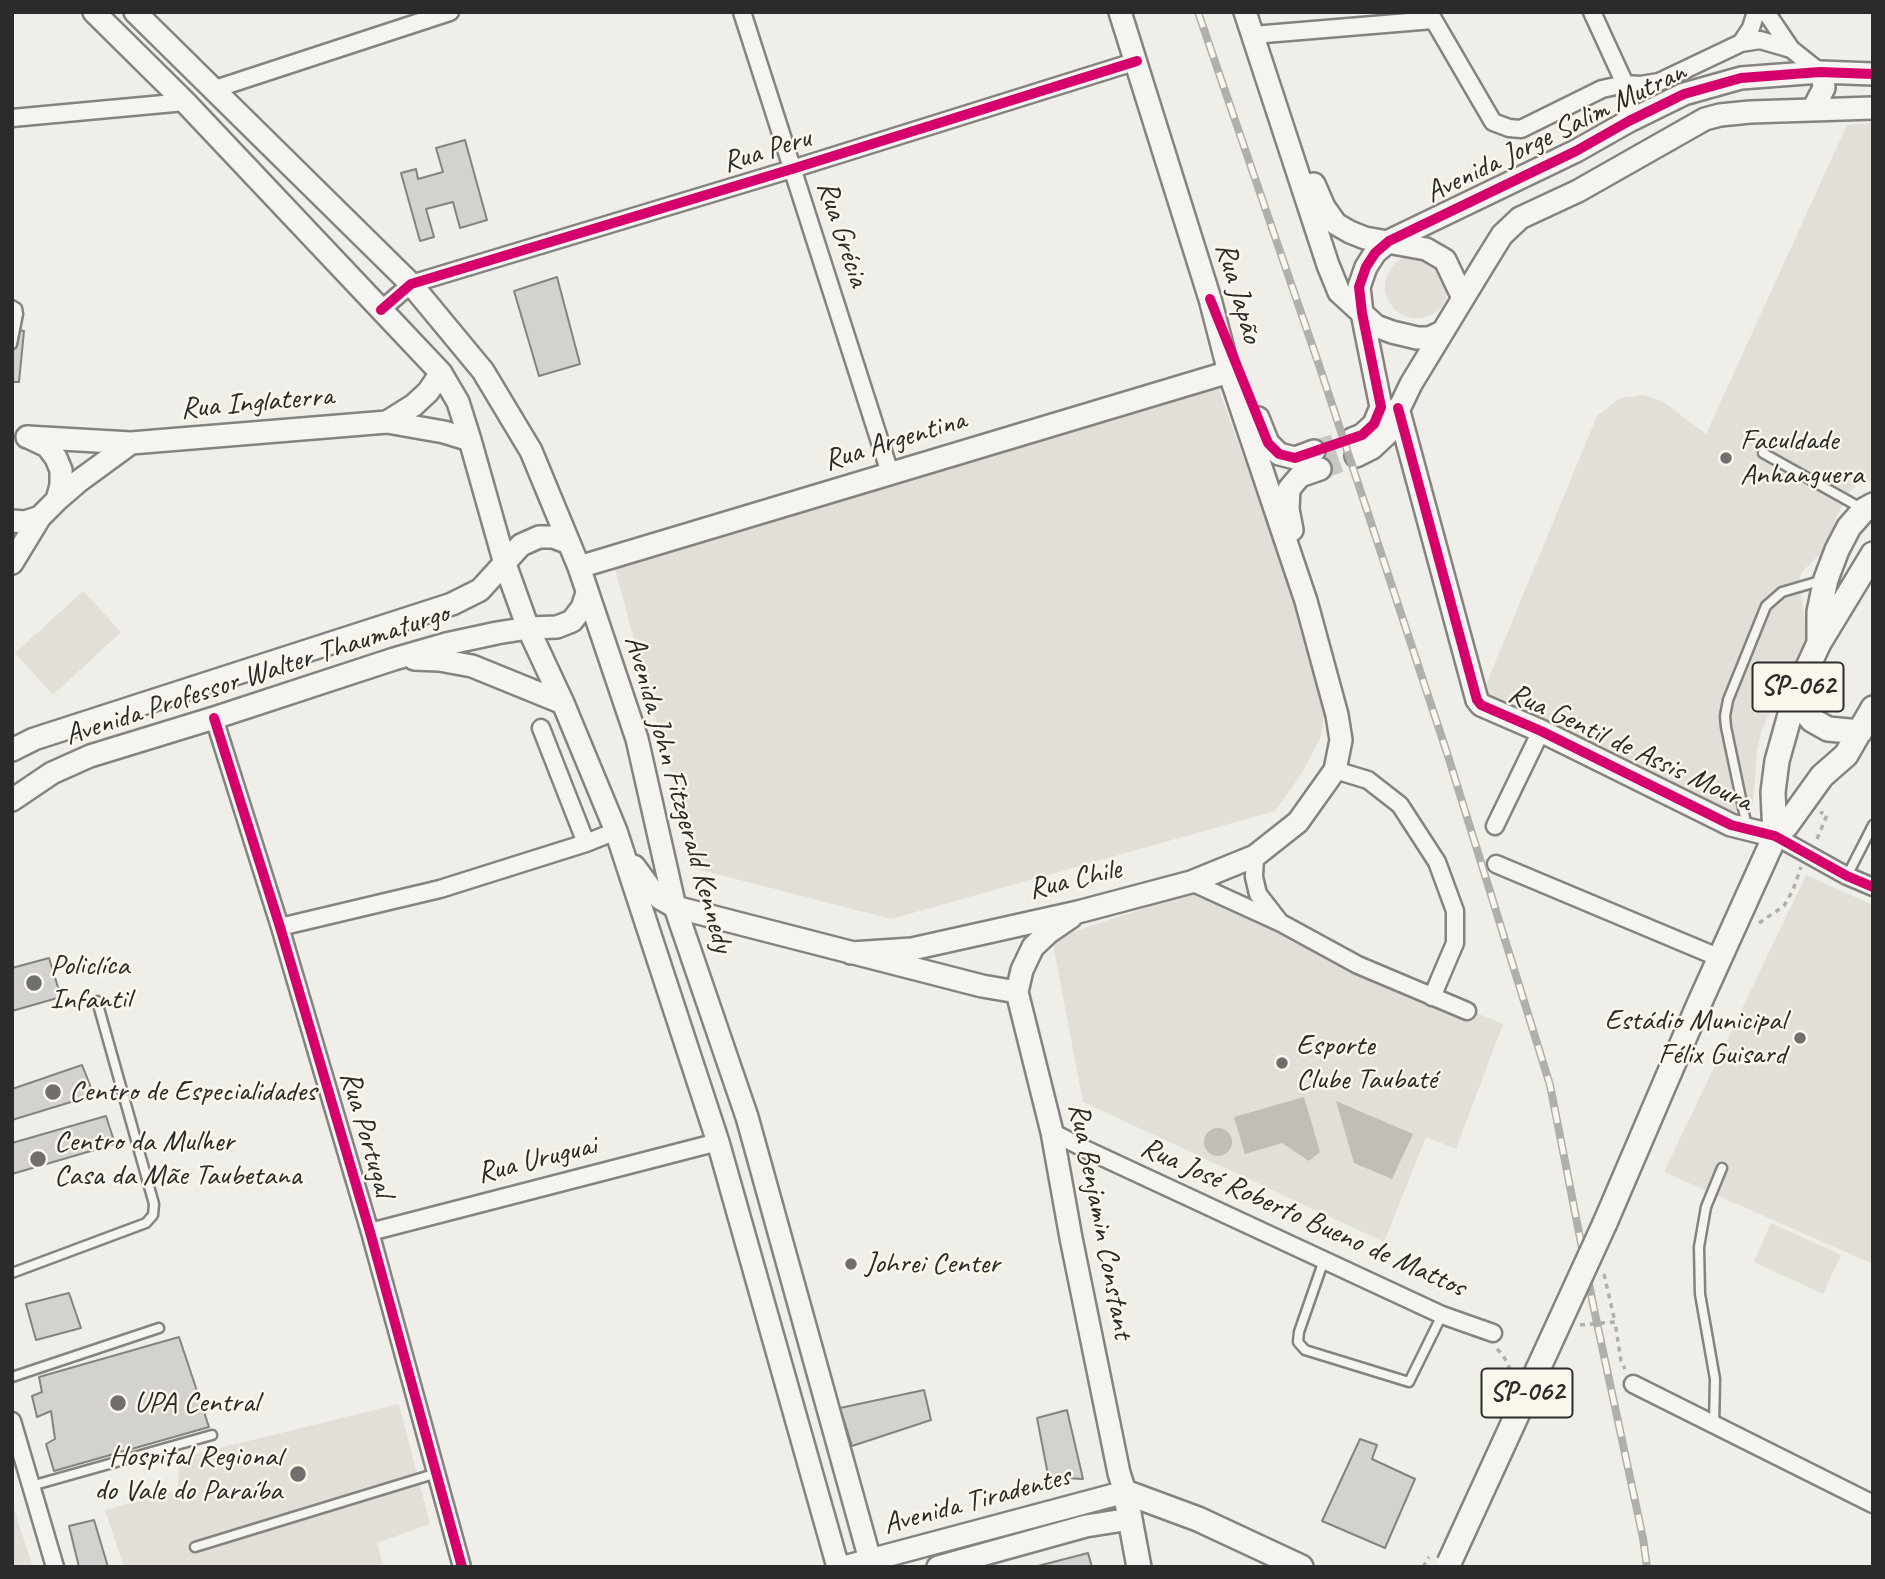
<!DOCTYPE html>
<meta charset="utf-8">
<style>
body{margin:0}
#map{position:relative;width:1885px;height:1579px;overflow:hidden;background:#f0eee8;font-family:Caveat,sans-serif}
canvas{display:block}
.frame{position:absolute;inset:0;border:14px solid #2b2b2b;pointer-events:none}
</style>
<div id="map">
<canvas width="1885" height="1579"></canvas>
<div class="frame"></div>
</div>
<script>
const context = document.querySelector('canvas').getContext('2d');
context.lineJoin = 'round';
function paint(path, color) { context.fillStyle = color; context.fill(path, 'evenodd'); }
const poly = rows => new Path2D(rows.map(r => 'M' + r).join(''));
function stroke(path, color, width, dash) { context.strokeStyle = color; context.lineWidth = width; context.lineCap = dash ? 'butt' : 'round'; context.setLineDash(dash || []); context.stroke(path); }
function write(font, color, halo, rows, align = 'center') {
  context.font = font + ' Caveat,sans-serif'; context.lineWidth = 5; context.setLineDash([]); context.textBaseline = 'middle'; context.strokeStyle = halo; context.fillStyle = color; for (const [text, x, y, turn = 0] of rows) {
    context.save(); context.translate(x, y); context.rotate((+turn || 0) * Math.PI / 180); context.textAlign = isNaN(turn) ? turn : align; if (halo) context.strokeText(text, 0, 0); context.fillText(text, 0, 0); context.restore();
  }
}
paint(poly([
 [1873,123,1873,481,1857,485,1848,493,1837,516,1832,537,1823,551,1802,572,1799,581,1806,629,1805,642,1762,729,1757,751,1753,804,1749,809,1739,812,1727,809,1607,752,1481,697,1597,416,1620,398,1643,395,1662,401,1706,434,1847,125],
 [1415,255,1435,261,1448,289,1446,299,1441,307,1433,314,1423,318,1413,318,1404,316,1395,310,1389,302,1385,292,1385,282,1389,272,1395,263,1404,257],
 [1217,384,1319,670,1326,705,1320,739,1302,773,1275,811,891,919,697,869,614,566],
 [83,591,121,632,53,695,15,653],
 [1806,875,1873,905,1873,1264,1664,1172],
 [1189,893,1503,1024,1456,1149,1426,1137,1384,1242,1083,1102,1052,939],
 [1771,1223,1841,1255,1823,1294,1754,1262],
 [399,1404,430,1524,377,1543,383,1567,124,1567,105,1510,178,1490,179,1458],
 [12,1502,22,1534,33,1567,12,1567]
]), '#e1dfd7');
paint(poly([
 [1304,1097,1320,1152,1309,1161,1282,1143,1245,1154,1234,1117],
 [1336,1101,1413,1134,1392,1179,1354,1163],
 '1204 1142a14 14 0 1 1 28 0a14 14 0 1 1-28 0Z'
]), '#c0beb7');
const building = poly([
 [465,140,487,220,460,228,453,202,426,209,434,237,420,241,401,173,416,169,418,179,443,172,436,148,465,140],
 [557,277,580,364,539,376,514,291,557,277],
 [12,329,24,331,19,382,12,382,12,329],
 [49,958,61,997,12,1011,12,968,49,958],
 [82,1065,94,1095,12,1120,12,1089,82,1065],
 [106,1116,115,1144,12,1174,12,1143,106,1116],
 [69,1293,81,1328,36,1340,26,1304,69,1293],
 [179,1337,209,1427,54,1471,46,1444,55,1439,51,1411,37,1417,32,1396,42,1392,39,1377,179,1337],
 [924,1390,931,1420,852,1446,840,1408,924,1390],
 [1067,1410,1083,1479,1064,1478,1050,1485,1037,1418,1067,1410],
 [1360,1439,1377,1445,1372,1459,1415,1479,1385,1548,1322,1521,1360,1439],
 [94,1520,108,1567,79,1567,69,1526,94,1520],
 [1088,1553,1092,1567,1034,1567,1088,1553]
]);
paint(building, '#d4d2ce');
stroke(building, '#848380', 2);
stroke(poly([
 [1314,451,1352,439],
 [1320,469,1356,456]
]), '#c9c7c2', 21, [21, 10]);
const lane = poly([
 [12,305,17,308,18,314,12,344],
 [1763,453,1861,508],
 [1747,827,1726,727,1725,716,1728,700,1766,606,1782,592,1823,580],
 [1847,876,1873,825],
 [1324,1260,1299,1332,1298,1342,1305,1350,1409,1382,1442,1315],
 [12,1273,146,1223,153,1215,154,1204,97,1001],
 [12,1377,159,1328],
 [1714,1424,1715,1379,1700,1294,1699,1247,1706,1207,1722,1168],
 [31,1486,212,1435],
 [195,1547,437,1473]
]);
const street = poly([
 [742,12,890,473],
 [1429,12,1493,122,1509,128,1521,129,1602,89,1625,84,1640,85,1659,82,1741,43,1760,40,1791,49],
 [1592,12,1625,84,1629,121],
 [1766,12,1791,49,1820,72],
 [1253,35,1433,20],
 [1741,43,1751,28,1756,12],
 [215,89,450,12],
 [12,118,185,102],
 [381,310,411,284,792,169,1137,61],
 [214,718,280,927,370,1232,462,1567],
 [541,728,586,843],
 [1335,770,1368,780,1400,805,1437,862,1455,911,1455,943,1432,997],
 [1495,826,1541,731],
 [1775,836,1847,876,1873,887],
 [1255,856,1254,877,1258,894,1279,921],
 [1496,864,1720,958],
 [1191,882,1281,923,1358,965,1467,1011],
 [280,927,440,889,586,843,616,831],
 [1052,1132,1087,1150,1442,1315,1493,1333],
 [370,1232,718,1142],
 [1633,1384,1873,1504],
 [12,1421,55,1567]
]);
const secondary = poly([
 [94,12,185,102,441,373,458,402,470,440,505,564,528,628,563,703,616,831,718,1142,838,1567],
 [135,12,411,284,483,371,531,451,579,567,637,739,675,907,747,1117,872,1567],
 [1245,12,1328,265,1339,292,1376,326,1392,332,1417,338,1429,338,1442,332],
 [1813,109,1824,88,1823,79,1820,72],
 [1314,184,1324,207,1336,224,1350,232,1365,238,1426,249,1445,260,1463,298],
 [1398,408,1477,700,1481,705,1541,731,1731,825,1775,836],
 [1258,418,1268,443,1279,454,1295,458,1314,451],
 [387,422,414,405,428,392,441,373],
 [27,437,131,443,387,422,444,432,470,440],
 [1352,439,1362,435,1374,424,1381,407,1362,313,1359,287,1366,267,1375,253,1389,241,1576,151,1629,121,1684,94,1741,78,1820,72,1873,74],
 [1356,456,1372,448,1387,434,1411,384,1484,264,1502,235,1520,218,1578,191,1705,119,1720,115,1750,112,1873,108],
 [57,500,79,481,131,443],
 [12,521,25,522,40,517],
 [1292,530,1288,509,1289,489,1300,476,1320,469],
 [12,563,40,517,57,500,61,485,61,470,56,458,47,446,28,437],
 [579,567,1229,372],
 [414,659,439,660,472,666,563,703],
 [12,750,34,739,452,604,480,590,521,545,539,537,553,537,569,543],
 [12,800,52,773,90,756,214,718,394,659,446,644,497,633,528,628,557,627,572,621,582,608,587,593],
 [634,866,650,888,661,899,675,907,982,986,1017,992],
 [851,953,912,949,1078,912,1191,882,1255,856,1298,822,1335,770,1341,740,1337,715,1306,601,1229,372,1210,299,1120,12],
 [844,1567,1125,1492,1119,1473,1071,1238,1052,1132,1017,992,1022,970,1033,947,1049,932,1071,917],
 [938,1567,1086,1526,1130,1519]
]);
const primary = poly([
 [1819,643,1819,612,1826,579,1837,550,1849,527,1864,510,1873,505],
 [1796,693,1802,708,1812,720,1828,729,1860,732],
 [1775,836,1773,792,1777,761,1796,693,1819,643,1873,554],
 [1605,1223,1699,1004,1775,836,1786,826,1822,776,1846,755,1873,708],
 [1125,1492,1198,1519,1301,1567],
 [1125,1492,1139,1567]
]);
stroke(lane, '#848380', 13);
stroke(street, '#848380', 21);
stroke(secondary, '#848380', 26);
stroke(primary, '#848380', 28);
stroke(poly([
 [1817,839,1827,815,1820,812],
 [1759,923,1784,906,1793,890,1801,867],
 [1604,1274,1615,1322],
 [1580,1325,1615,1322,1621,1361,1625,1369],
 [1497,1349,1503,1355,1510,1369,1503,1391,1506,1392],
 [1423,1567,1429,1557]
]), '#b0afac', 3.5, [5, 5]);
stroke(lane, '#f5f4f0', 8);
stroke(street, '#f5f4f0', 16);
stroke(secondary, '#f5f4f0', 21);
stroke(primary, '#f5f4f0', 23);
const rail = poly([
 [1198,12,1320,368,1448,756,1550,1085,1594,1309,1643,1538,1647,1567]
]);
stroke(rail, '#b0afac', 8);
stroke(rail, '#fbf7ec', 5, [16]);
const primaryBridge = poly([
 [1449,1563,1605,1223]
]);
stroke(primaryBridge, '#848380', 28, []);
stroke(primaryBridge, '#f5f4f0', 23);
stroke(poly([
 [1210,299,1268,443,1279,454,1295,458,1362,435,1374,424,1381,407,1362,313,1359,287,1366,267,1375,253,1389,241,1576,151,1629,121,1684,94,1741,78,1820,72,1873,74],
 [381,310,411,284,792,169,1137,61],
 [1398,408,1477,700,1481,705,1541,731,1731,825,1775,836,1847,876,1873,887],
 [214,718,280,927,370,1232,462,1567]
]), '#d6006c', 10);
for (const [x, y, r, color] of [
 [1726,458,7,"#706f6d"],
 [34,983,9,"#706f6d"],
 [1800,1038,7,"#706f6d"],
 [1282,1063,7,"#706f6d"],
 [53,1092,9,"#706f6d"],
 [38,1159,9,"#706f6d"],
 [851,1264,7,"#706f6d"],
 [118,1403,9,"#706f6d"],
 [298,1474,9,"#706f6d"]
]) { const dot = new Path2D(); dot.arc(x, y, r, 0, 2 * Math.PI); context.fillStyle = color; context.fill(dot); stroke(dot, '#fbf7ec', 2.5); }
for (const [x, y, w] of [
 [1798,687,91],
 [1527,1393,91]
]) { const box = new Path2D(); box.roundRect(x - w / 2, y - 24.5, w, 49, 5); context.fillStyle = '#fbf7ec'; context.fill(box); stroke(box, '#2b2b2b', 2); }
write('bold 28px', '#2b2b2b', null, [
 ["SP-062",1798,687],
 ["SP-062",1527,1393]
]);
write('30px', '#2b2b2b', '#fbf7ec', [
 ["Avenida Jorge Salim Mutran",1556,133,-26],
 ["Rua Peru",767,151,-17],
 ["Rua Grécia",842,234,72],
 ["Rua Japão",1238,293,74],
 ["Rua Inglaterra",257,403,-5],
 ["Rua Argentina",895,441,-17],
 ["Avenida Professor Walter Thaumaturgo",257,675,-18],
 ["Rua Gentil de Assis Moura",1630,748,25],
 ["Avenida John Fitzgerald Kennedy",678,794,74],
 ["Rua Chile",1075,880,-13],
 ["Rua Portugal",366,1134,74],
 ["Rua Uruguai",537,1160,-14],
 ["Rua José Roberto Bueno de Mattos",1303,1218,24],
 ["Rua Benjamin Constant",1100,1221,79],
 ["Avenida Tiradentes",977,1501,-15]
]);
write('30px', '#2b2b2b', '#fbf7ec', [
 ["Faculdade",1740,441],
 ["Anhanguera",1740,475],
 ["Policlíca",50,966],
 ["Infantil",50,1000],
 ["Estádio Municipal",1786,1021,"right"],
 ["Félix Guisard",1786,1055,"right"],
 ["Esporte",1296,1046],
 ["Clube Taubaté",1296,1080],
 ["Centro de Especialidades",69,1092],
 ["Centro da Mulher",54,1142],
 ["Casa da Mãe Taubetana",54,1176],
 ["Johrei Center",865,1264],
 ["UPA Central",134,1403],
 ["Hospital Regional",282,1457,"right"],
 ["do Vale do Paraíba",282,1491,"right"]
], 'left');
</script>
